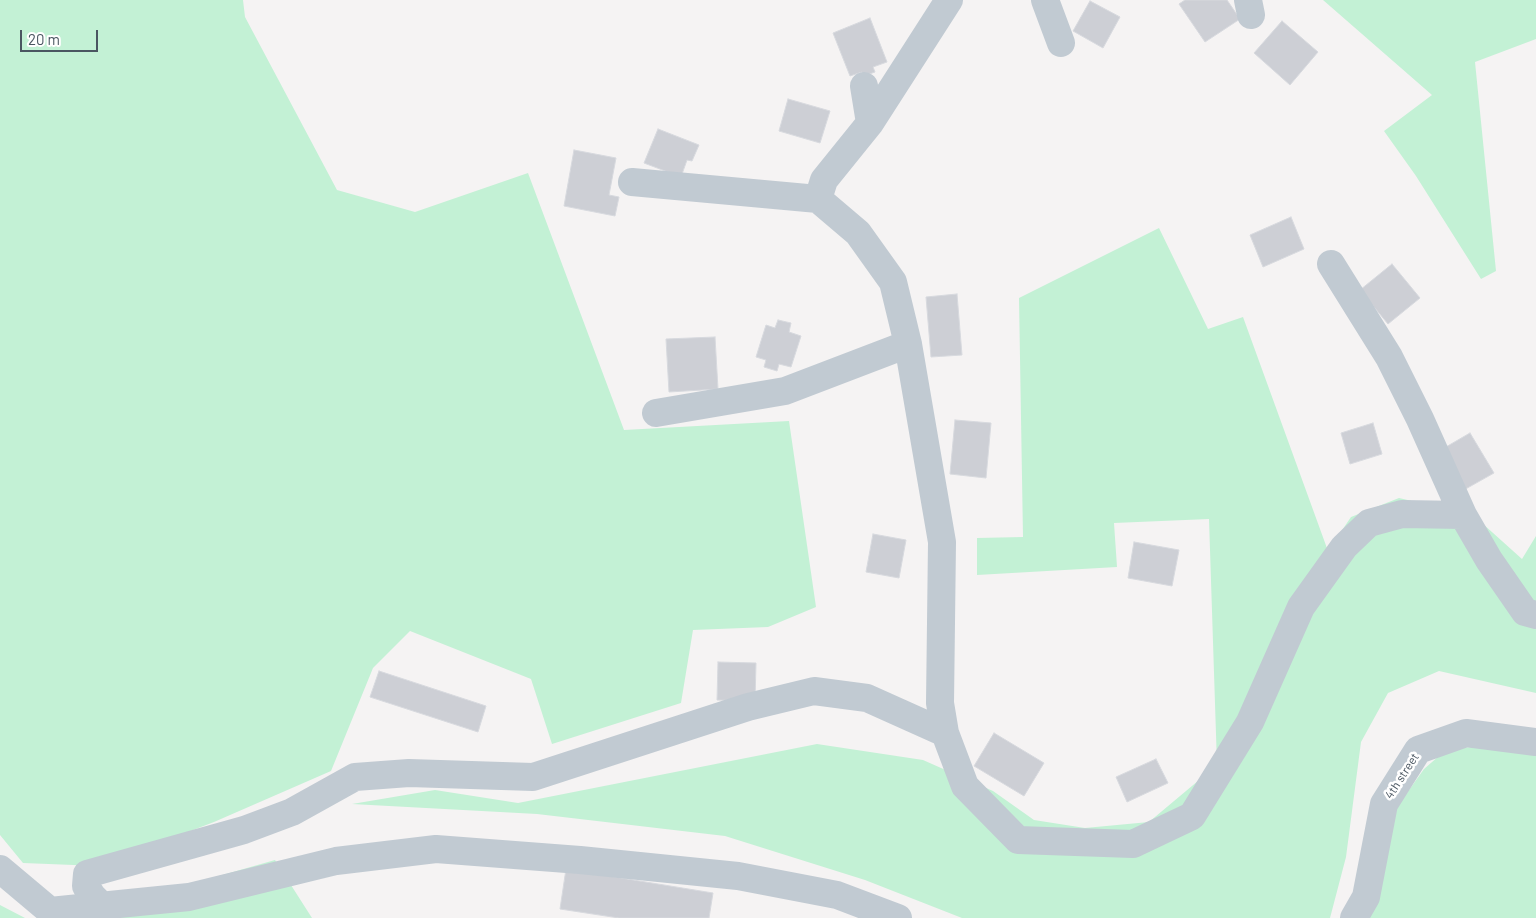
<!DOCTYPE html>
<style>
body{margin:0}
#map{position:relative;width:1536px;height:918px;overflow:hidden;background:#f5f3f3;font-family:Barlow,sans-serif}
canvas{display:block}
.scale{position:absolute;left:20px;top:30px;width:78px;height:22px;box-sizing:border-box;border:2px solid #4a5661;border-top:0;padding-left:6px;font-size:15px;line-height:18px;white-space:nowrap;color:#4a5661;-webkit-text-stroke:4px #fff;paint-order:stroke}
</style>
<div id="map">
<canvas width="1536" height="918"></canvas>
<div class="scale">20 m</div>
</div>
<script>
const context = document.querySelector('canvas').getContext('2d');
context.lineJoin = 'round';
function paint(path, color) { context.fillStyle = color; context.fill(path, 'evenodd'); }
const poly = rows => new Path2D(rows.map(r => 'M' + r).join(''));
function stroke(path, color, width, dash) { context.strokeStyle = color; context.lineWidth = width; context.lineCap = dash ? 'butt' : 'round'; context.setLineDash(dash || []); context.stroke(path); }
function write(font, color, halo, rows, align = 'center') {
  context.font = font + ' Barlow,sans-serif'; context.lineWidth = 5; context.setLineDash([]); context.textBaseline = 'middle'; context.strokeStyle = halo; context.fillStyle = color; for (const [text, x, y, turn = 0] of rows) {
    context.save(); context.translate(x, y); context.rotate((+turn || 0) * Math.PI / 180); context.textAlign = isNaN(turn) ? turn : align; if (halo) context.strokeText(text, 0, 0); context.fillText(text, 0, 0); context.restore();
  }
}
paint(poly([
 [0,0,243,0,245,17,337,190,415,212,528,173,624,430,789,421,816,607,768,627,693,630,681,703,552,744,531,679,410,631,373,668,331,771,214,822,99,866,23,863,0,835],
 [1323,0,1536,0,1536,39,1475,62,1496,271,1481,279,1416,176,1384,131,1432,95],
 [1159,228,1208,329,1243,317,1328,551,1351,517,1399,498,1473,515,1522,559,1536,536,1536,693,1439,671,1388,693,1361,742,1346,857,1330,918,962,918,865,880,725,836,537,814,352,804,435,790,518,803,817,744,923,760,993,791,1034,820,1085,828,1149,822,1217,765,1209,519,1114,523,1117,567,977,575,977,538,1023,537,1019,298],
 [1472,747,1536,755,1536,918,1368,918,1394,811,1424,769,1447,749],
 [275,860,312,918,72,918],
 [0,905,25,918,0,918]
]), '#c3f1d5');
const building = poly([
 [1185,0,1227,0,1240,19,1205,42,1179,4,1185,0],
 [1090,1,1120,17,1103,48,1073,31,1090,1],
 [870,18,887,62,873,67,875,72,864,76,862,72,850,76,833,33,870,18],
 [1282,21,1318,52,1290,85,1254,53,1282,21],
 [788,99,830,111,820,143,779,131,788,99],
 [658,129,699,145,692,161,687,160,681,177,644,163,658,129],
 [574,150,616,158,609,195,619,197,615,216,564,206,574,150],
 [1291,217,1304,249,1263,267,1250,235,1291,217],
 [1392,264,1420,298,1388,324,1360,290,1392,264],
 [957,294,962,355,931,357,926,297,957,294],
 [778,320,791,323,789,332,801,336,791,367,779,364,777,371,764,367,766,360,756,357,766,325,775,328,778,320],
 [715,337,718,389,669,392,666,339,715,337],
 [955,420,991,423,986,478,950,474,955,420],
 [1373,423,1382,454,1350,464,1341,433,1373,423],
 [1470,433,1494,473,1462,491,1439,451,1470,433],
 [873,534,906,540,899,578,866,572,873,534],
 [1134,542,1179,550,1172,586,1128,578,1134,542],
 [718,662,756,663,755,701,717,700,718,662],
 [379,671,486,706,478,732,370,697,379,671],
 [994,733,1044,763,1024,796,974,766,994,733],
 [1156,759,1168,783,1127,802,1116,777,1156,759],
 [566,869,713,893,709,918,619,918,560,909,566,869]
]);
paint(building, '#cdcfd5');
stroke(building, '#d7d9de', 1);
stroke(poly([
 [1045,0,1061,43],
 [1248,0,1251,15],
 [864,86,870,123],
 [632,182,818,199,858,233,893,282,908,344,942,542,940,703,945,733,965,786,1018,840,1133,844,1192,816,1250,722,1301,607,1344,547,1369,523,1402,514,1463,515,1489,560,1525,612,1536,615],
 [818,199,824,180,870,123,949,0],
 [1331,264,1389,357,1420,419,1463,515],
 [656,413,785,391,908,344],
 [0,869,50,911,189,897,336,861,436,849,580,860,738,876,837,895,898,918],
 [102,906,92,896,86,886,87,874,244,830,292,812,355,777,409,773,533,777,748,707,814,691,867,698,945,733],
 [1354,918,1366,897,1384,804,1418,750,1466,733,1536,742]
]), '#c1cad2', 28);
write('12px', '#4a5661', '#fff', [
 ["4th street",1402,776,-57]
]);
</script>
